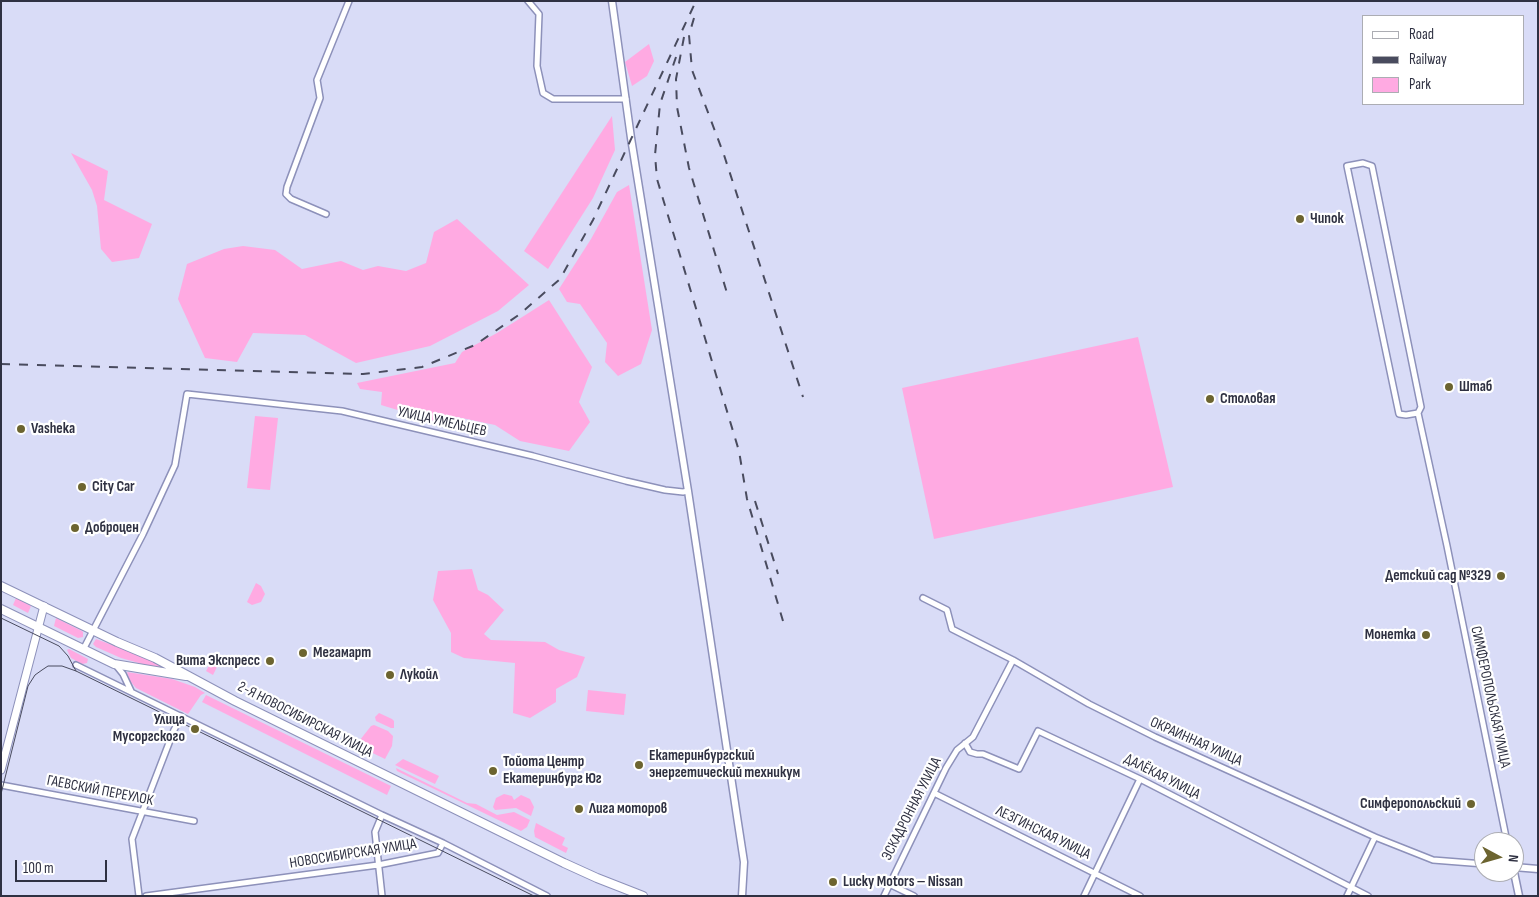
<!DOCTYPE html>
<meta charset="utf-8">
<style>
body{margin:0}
#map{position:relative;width:1539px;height:897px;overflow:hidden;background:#d9dcf7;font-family:"Sofia Sans Condensed",sans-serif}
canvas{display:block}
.frame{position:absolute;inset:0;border:2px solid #2f3142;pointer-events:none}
.legend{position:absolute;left:1362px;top:15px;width:162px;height:90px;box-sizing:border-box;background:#fff;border:1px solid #acadb3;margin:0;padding:6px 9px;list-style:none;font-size:15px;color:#2f3142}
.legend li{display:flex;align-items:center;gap:10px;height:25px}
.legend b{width:25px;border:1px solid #acadb3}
.north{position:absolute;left:1474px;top:832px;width:50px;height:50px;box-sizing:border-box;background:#fff;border:1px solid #acadb3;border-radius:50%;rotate:96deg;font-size:14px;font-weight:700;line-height:20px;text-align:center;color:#2f3142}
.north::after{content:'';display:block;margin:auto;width:18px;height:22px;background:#6c6430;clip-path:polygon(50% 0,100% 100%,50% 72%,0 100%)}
.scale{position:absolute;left:15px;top:860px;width:92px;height:22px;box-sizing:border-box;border:2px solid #2f3142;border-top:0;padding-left:6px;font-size:15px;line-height:18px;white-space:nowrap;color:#2f3142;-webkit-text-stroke:4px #fff;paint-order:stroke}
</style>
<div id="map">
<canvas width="1539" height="897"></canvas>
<div class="frame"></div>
<ul class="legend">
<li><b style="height:6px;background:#fff"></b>Road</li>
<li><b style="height:6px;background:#494b5e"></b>Railway</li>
<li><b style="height:14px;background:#ffaae2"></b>Park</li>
</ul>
<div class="north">N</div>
<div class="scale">100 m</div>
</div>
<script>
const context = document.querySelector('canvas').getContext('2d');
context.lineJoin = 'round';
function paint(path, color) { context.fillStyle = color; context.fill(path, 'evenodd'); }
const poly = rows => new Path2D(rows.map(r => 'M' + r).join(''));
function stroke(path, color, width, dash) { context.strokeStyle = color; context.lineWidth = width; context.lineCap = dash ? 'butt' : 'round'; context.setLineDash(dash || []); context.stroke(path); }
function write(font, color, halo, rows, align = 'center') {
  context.font = font + ' "Sofia Sans Condensed",sans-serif'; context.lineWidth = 4.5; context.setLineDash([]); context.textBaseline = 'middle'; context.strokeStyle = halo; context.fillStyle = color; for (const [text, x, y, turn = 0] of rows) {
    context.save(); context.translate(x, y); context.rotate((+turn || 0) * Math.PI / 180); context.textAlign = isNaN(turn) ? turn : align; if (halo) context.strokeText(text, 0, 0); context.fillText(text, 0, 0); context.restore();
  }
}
paint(poly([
 [649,44,654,61,647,76,632,86,625,62],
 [612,116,615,150,593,198,548,269,524,251],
 [71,153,108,171,104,200,152,224,139,258,112,262,101,249,97,206,92,190],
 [629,185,652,330,641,364,618,376,605,362,607,343,580,304,567,302,559,289,591,239,617,192],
 [457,219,529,285,498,311,430,346,356,363,305,335,253,333,237,362,205,358,178,299,187,264,224,249,243,246,275,250,302,269,341,261,363,270,378,266,406,271,426,263,434,232],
 [549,300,592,367,579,402,590,422,569,451,520,441,495,425,457,417,434,421,381,405,382,392,360,389,357,383,455,363,462,352,497,333],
 [1138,337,1173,487,934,539,902,388],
 [255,416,278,418,270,490,247,488],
 [472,569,478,590,488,595,504,610,484,634,491,640,545,642,559,650,585,657,577,677,556,689,556,702,530,718,513,713,515,663,464,658,451,652,451,633,433,600,438,571],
 [256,583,261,586,265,594,261,602,252,605,247,602],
 [16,598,31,606,28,613,13,605],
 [56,618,82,631,83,632,83,637,78,638,54,626],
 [96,639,142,656,177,671,153,667,121,658,96,647,93,644],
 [69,649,88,659,87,663,82,664,71,658,67,650],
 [213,658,220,661,213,675,206,671],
 [127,672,172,679,195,687,205,693,201,695,188,714,136,688,130,681],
 [588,690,626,694,624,715,586,711],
 [206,695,391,786,387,795,202,702],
 [1497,704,1510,765,1505,766,1492,705],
 [379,713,392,719,394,721,394,728,391,728,376,721,375,717],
 [374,725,388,731,393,736,392,746,385,759,356,745,371,726],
 [403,759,439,776,435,784,395,765],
 [396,768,467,803,476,804,497,815,514,812,530,820,527,827,521,831,397,771],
 [504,794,512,796,514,800,521,795,530,799,534,807,531,816,516,808,495,810,493,807,496,798],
 [536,823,565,838,562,845,568,848,566,853,535,837,534,831]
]), '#ffaae2');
const minor = poly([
 [528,1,539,14,537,66,543,93,553,99,626,99],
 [326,214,291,199,286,194,287,187,320,98,317,80,349,1],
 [1418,413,1406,415,1399,414,1347,166,1363,163,1372,166,1421,407,1418,413,1447,546,1507,842],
 [923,598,947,610,952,629,1013,660,1089,704,1155,737,1375,837,1433,860,1484,864],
 [84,648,143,534,175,465,187,394,342,411,533,456,626,481,665,490,683,492,688,491],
 [115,664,123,674,131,691],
 [76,665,382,815,443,843],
 [965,743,970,752,977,754,983,754,1019,769,1038,731,1140,779,1368,896],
 [1,785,194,821],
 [934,793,1140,896],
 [382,815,375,832,382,896],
 [889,884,914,896],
 [139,896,132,839,174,730,181,716],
 [146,896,378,865,438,853,443,843,547,896],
 [884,896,946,768,957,750,973,737,1013,660],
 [1084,896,1140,779],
 [1347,896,1375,837]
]);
const tertiary = poly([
 [612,1,631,138,688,491,738,823,744,862,742,896],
 [1514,867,1538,869],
 [1514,872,1519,896]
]);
const secondary = poly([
 [1,770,44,606]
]);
const primary = poly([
 [1,586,117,642,155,658,235,701,564,863,597,878,643,896],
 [1,609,114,664,186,676]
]);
stroke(minor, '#8d91ba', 8);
stroke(tertiary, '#8d91ba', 9);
stroke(secondary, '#8d91ba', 9);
stroke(primary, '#8d91ba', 10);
stroke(minor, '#fff', 5);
stroke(tertiary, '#fff', 6);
stroke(secondary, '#fff', 7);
stroke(primary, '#fff', 8);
stroke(poly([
 [1,618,59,646,68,656,76,671],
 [1,794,28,686,35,675,42,670,48,666,62,666,76,671,534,896]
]), '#494b5e', 1);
stroke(poly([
 [694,18,689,35,692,70,724,155,803,397],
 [684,37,676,79,677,107,689,168,727,293],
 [676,57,660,104,655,155,657,179,739,451,747,499,783,621],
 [1,364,363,374,422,367,475,345,520,314,560,279,593,220,696,1],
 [755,501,778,574]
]), '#494b5e', 2, [9, 9]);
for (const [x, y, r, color] of [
 [1300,219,5,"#6c6430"],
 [1449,387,5,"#6c6430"],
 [1210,399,5,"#6c6430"],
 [21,429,5,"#6c6430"],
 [82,487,5,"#6c6430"],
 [75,528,5,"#6c6430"],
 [1501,576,5,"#6c6430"],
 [1426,635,5,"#6c6430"],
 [303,653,5,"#6c6430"],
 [270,661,5,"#6c6430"],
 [390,675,5,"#6c6430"],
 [195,729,5,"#6c6430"],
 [639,765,5,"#6c6430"],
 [493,771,5,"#6c6430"],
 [1471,804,5,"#6c6430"],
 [579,809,5,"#6c6430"],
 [833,882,5,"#6c6430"]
]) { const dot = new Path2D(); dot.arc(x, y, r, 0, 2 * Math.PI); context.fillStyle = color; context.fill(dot); stroke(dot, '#fff', 2); }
write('bold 15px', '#2f3142', '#fff', [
 ["Чипок",1310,219],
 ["Штаб",1459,387],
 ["Столовая",1220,399],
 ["Vasheka",31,429],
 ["City Car",92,487],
 ["Доброцен",85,528],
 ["Детский сад №329",1491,576,"right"],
 ["Монетка",1416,635,"right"],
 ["Мегамарт",313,653],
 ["Вита Экспресс",260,661,"right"],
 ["Лукойл",400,675],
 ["Улица",185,720,"right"],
 ["Мусоргского",185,737,"right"],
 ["Екатеринбургский",649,756],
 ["энергетический техникум",649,773],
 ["Тойота Центр",503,762],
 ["Екатеринбург Юг",503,779],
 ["Симферопольский",1461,804,"right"],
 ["Лига моторов",589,809],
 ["Lucky Motors – Nissan",843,882]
], 'left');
write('15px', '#2f3142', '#fff', [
 ["УЛИЦА УМЕЛЬЦЕВ",442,422,13],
 ["СИМФЕРОПОЛЬСКАЯ УЛИЦА",1490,697,78],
 ["2-Я НОВОСИБИРСКАЯ УЛИЦА",305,720,27],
 ["ОКРАИННАЯ УЛИЦА",1196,742,24],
 ["ДАЛЁКАЯ УЛИЦА",1162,777,27],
 ["ГАЕВСКИЙ ПЕРЕУЛОК",100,791,11],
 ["ЭСКАДРОННАЯ УЛИЦА",912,809,-63],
 ["ЛЕЗГИНСКАЯ УЛИЦА",1043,833,26],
 ["НОВОСИБИРСКАЯ УЛИЦА",353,854,-9]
]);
</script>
